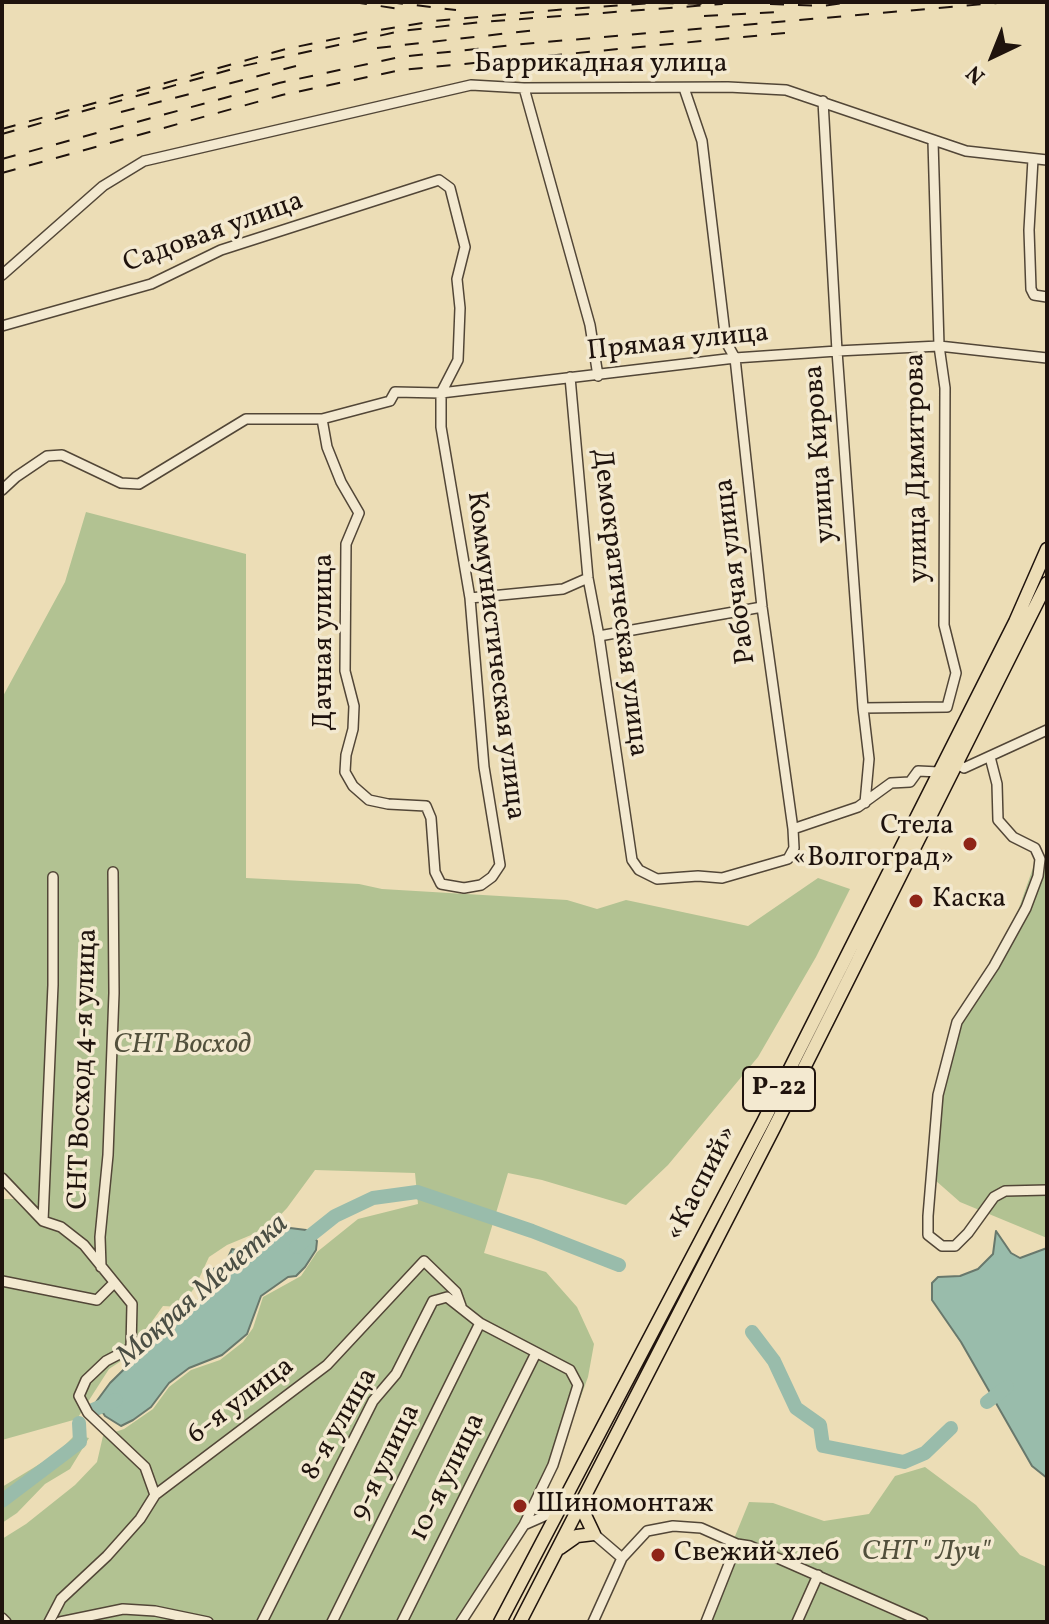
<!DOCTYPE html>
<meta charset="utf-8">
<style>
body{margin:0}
#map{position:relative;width:1049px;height:1624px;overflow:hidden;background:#ecddb6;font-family:Vollkorn,serif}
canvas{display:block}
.frame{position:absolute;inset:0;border:4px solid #1f130d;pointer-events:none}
.north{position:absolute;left:953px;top:16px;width:80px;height:80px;-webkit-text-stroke:6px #f3e9d0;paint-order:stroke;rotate:223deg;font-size:22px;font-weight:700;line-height:32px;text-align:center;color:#1f130d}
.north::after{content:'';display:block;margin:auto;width:28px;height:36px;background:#1f130d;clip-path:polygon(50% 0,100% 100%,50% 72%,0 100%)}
</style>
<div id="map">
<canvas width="1049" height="1624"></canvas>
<div class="frame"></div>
<div class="north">N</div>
</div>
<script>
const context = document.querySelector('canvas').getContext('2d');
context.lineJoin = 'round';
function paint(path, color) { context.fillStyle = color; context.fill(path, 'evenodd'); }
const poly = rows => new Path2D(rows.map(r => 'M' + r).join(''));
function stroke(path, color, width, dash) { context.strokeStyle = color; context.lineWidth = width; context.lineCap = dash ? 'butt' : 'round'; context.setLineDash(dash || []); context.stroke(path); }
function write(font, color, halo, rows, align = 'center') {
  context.font = font + ' Vollkorn,serif'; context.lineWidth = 7; context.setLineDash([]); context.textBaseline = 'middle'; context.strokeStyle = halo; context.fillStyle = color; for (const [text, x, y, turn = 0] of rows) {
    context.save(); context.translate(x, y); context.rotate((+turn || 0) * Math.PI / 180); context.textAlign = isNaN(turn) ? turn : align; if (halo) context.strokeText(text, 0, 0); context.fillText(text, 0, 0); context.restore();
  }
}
paint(poly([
 [86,512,246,554,246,878,359,884,382,889,567,900,597,909,626,900,748,926,818,878,850,889,816,957,758,1057,668,1165,626,1205,542,1180,508,1173,484,1253,546,1272,577,1307,594,1344,588,1377,556,1464,463,1622,2,1622,2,1539,26,1524,75,1485,97,1462,103,1436,124,1429,153,1409,169,1387,191,1370,220,1360,243,1342,253,1328,263,1297,301,1276,317,1252,358,1219,418,1204,415,1173,315,1170,287,1208,268,1228,227,1245,209,1257,195,1287,180,1307,163,1306,145,1331,136,1351,109,1369,77,1419,2,1440,2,1199,15,1199,2,1186,2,698,65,582],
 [1047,852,1047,1238,960,1202,927,1173,938,1074,954,1020,1013,925,1034,865],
 [75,1435,89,1438,70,1469,45,1484,17,1513,2,1523,2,1487,56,1454],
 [925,1467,976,1505,1020,1555,1047,1567,1047,1622,700,1622,749,1502,773,1503,824,1521,869,1514,895,1476]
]), '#b2c292');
const water = poly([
 [290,1228,306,1230,317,1241,316,1250,305,1267,296,1276,288,1277,261,1296,247,1334,222,1355,189,1368,169,1383,151,1407,133,1420,121,1426,105,1416,96,1402,110,1383,164,1330,163,1318,192,1308,205,1293,211,1270,225,1264,232,1249,240,1251,290,1228],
 [996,1231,1011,1253,1020,1258,1047,1248,1047,1478,1032,1466,961,1342,932,1300,932,1283,938,1277,960,1276,978,1269,993,1254,996,1231]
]);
paint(water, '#99bcab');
stroke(water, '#68786c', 2);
stroke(poly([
 [296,1247,335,1216,373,1198,417,1192,532,1231,619,1265],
 [752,1332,774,1361,796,1408,820,1425,823,1446,904,1462,925,1453,951,1428],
 [987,1402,1007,1387],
 [93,1410,116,1400],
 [2,1501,80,1442,79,1423]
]), '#99bcab', 14);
const minor = poly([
 [524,88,590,325,598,376],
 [823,101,837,351,863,708,869,759,865,803],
 [1033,159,1029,230,1031,289,1034,295,1047,297],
 [2,275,103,186,144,161,471,85,524,88,728,87,786,90,966,151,1047,160],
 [2,326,151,284,221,250,439,180,450,188,465,247,457,279,460,308,458,360,441,393,441,427,470,598,484,767,500,865,492,877,481,885,464,888,441,884,435,872,431,818,426,806,388,804,369,800,353,786,345,772,346,755,353,729,354,706,345,671,346,544,359,513,341,482,327,447,322,419],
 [570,377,588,578,599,636,632,860,639,870,657,879,698,876,722,878,788,859,794,848,793,829,762,607,735,358,726,342,702,141,684,88],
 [2,490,16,477,47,456,62,455,121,483,139,484,246,419,322,419,390,401,395,392,441,393,735,358,837,351,939,346,1047,358],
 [470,598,563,589,588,578],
 [599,636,762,607],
 [863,708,947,707,956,673,944,625,945,388,939,346,933,141],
 [990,757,997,784,998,820,1013,837,1035,848,1040,859,1038,876,1026,908,994,966,957,1022,938,1095,928,1216,928,1235,942,1246,955,1246,968,1233,994,1197,1005,1191,1047,1190],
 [958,764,964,768,1047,730],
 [793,829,858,807,891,783,910,782,918,771,939,772],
 [2,1178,43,1221,61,1227,84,1245,132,1304,131,1348,106,1361,86,1380,79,1396,88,1413,145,1467,155,1495],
 [43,1221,53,985,53,877],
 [101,1267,100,1237,108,1155,114,993,113,872],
 [2,1281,97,1300,114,1283],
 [524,1525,558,1510],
 [594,1534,622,1558,647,1531,673,1526,701,1528,737,1544,750,1546,923,1622],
 [2,1618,6,1622],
 [49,1622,61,1599,107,1556,140,1519,155,1495,327,1365,424,1261,456,1292,461,1306],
 [60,1622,123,1609,155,1611,208,1622],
 [262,1622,373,1401,396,1374,433,1301,447,1297,480,1323,570,1370,578,1385,553,1465,524,1525,461,1622],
 [332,1622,480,1323],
 [402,1622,536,1353],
 [593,1622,622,1558],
 [706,1622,737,1544],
 [797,1622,818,1575]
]);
const highway = poly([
 [560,1548,577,1536,594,1534,584,1513,585,1500],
 [500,1622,763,1122,1015,622,1047,549],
 [520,1622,774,1128,1047,583]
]);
stroke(minor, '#524637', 12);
stroke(highway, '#1f130d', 15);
stroke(minor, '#f3e9d0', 9);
stroke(highway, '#ecddb6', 12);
stroke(poly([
 [353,2,400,9],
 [389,2,456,10],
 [770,4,822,6,850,2],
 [704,16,780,12],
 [377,48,536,30],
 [121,112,296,66],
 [2,129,286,49,373,31,434,21,568,9,652,3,722,4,481,22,401,31,243,66,2,134],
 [2,159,279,83,400,57,523,44,1008,2],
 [2,173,282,95,401,70,795,32]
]), '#1f130d', 2, [14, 14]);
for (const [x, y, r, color] of [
 [970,844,8,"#8f2418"],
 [916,901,8,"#8f2418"],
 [520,1506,8,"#8f2418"],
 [658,1555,8,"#8f2418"]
]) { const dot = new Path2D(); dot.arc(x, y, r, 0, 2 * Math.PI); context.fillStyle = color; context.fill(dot); stroke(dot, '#f3e9d0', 3); }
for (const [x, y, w] of [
 [779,1089,72]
]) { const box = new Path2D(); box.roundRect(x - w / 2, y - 22, w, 44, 6); context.fillStyle = '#f3e9d0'; context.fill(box); stroke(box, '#1f130d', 2); }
write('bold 26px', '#1f130d', null, [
 ["Р-22",779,1089]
]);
write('28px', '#1f130d', '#f3e9d0', [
 ["Баррикадная улица",601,66],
 ["Садовая улица",214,234,-20],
 ["Прямая улица",678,344,-6],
 ["улица Кирова",822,454,-94],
 ["улица Димитрова",919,468,-91],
 ["Рабочая улица",737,571,-97],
 ["Демократическая улица",618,603,83],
 ["Дачная улица",326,642,-90],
 ["Коммунистическая улица",494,656,83],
 ["СНТ Восход 4-я улица",85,1069,-88],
 ["«Каспий»",703,1184,-63],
 ["6-я улица",242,1402,-37],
 ["8-я улица",341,1425,-60],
 ["9-я улица",387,1463,-64],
 ["10-я улица",449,1478,-64]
]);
write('28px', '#1f130d', '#f3e9d0', [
 ["Стела",954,828,"right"],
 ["«Волгоград»",954,860,"right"],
 ["Каска",932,901],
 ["Шиномонтаж",536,1506],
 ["Свежий хлеб",674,1555]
], 'left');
write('italic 28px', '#52503c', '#f3e9d0', [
 ["СНТ Восход",182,1047],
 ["СНТ \" Луч\"",926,1554]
]);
write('italic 30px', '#4a4e44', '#f3e9d0', [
 ["Мокрая Мечетка",204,1292,-41]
]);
</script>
